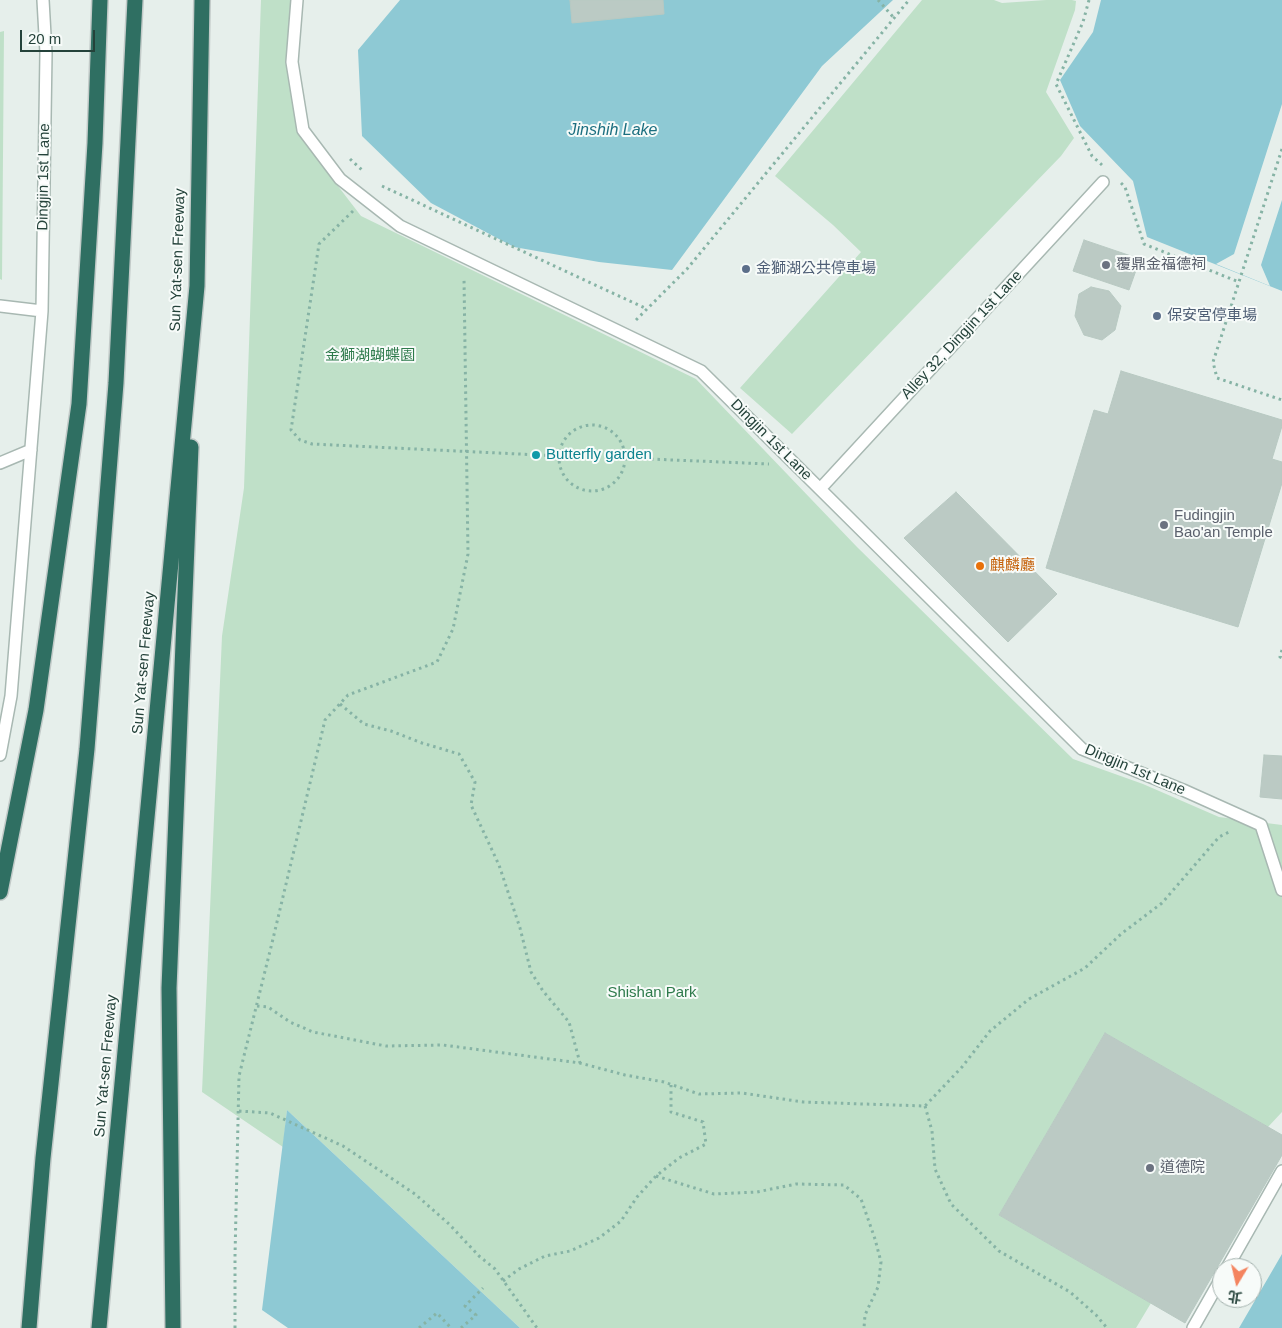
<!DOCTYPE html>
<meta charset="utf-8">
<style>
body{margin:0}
#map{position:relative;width:1282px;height:1328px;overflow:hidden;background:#e6efeb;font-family:Helvetica,"Noto Sans TC",sans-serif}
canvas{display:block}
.north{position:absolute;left:1212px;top:1258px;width:50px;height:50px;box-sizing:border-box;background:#f7fbf9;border:1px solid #a3b1ad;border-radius:50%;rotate:189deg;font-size:14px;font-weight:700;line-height:20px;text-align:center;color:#24423a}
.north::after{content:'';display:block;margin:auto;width:18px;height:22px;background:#f4845f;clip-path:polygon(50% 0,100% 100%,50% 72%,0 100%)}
.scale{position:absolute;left:20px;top:30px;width:75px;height:22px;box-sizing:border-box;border:2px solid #24423a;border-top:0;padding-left:6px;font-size:15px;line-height:18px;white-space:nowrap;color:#24423a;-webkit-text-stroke:4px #f7fbf9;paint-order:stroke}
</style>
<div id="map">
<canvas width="1282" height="1328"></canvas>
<div class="north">北</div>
<div class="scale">20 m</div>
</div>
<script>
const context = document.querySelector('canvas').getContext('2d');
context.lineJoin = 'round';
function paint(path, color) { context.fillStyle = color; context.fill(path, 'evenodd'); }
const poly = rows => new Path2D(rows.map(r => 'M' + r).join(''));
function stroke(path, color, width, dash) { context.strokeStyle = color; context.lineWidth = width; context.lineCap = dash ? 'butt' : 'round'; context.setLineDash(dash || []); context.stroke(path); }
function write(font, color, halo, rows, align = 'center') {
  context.font = font + ' Helvetica,"Noto Sans TC",sans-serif'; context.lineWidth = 4; context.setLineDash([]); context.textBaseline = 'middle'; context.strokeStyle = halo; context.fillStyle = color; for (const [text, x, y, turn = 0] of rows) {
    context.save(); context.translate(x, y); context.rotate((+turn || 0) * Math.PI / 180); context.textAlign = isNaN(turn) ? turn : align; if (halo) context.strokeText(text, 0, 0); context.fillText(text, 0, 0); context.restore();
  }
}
paint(poly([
 [261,0,293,0,289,66,301,138,361,216,696,379,857,547,1073,759,1143,784,1219,817,1282,825,1282,1112,1268,1127,1105,1033,999,1215,1151,1303,1136,1328,520,1328,287,1110,283,1147,202,1092,222,636,244,488],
 [922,0,994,0,1002,3,1046,0,1072,0,1076,1,1075,10,1046,92,1074,138,1061,156,792,434,740,388,861,252,833,225,775,176],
 [4,31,2,280,0,279,0,32]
]), '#bfe0c8');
paint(poly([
 [400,0,893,0,822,66,672,270,599,262,514,247,431,203,362,136,358,50],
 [1101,0,1282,0,1282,291,1147,237,1133,181,1080,126,1060,80,1093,32],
 [287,1110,520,1328,288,1328,262,1310],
 [1282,1254,1282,1328,1239,1328]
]), '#8ec9d4');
paint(poly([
 [1282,104,1282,200,1261,265,1270,286,1216,264,1234,254]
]), '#e6efeb');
const building = poly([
 [570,0,663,0,664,14,572,23,570,0],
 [1084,240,1140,259,1129,290,1073,271,1084,240],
 [1091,287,1109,291,1121,306,1115,330,1102,340,1084,335,1075,316,1079,294,1091,287],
 [1121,371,1282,420,1282,426,1272,459,1282,462,1282,483,1238,627,1046,568,1094,410,1108,414,1121,371],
 [956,492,1057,594,1008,642,904,538,956,492],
 [1264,755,1282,756,1282,799,1260,797,1264,755],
 [1105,1033,1282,1135,1282,1155,1185,1323,999,1215,1105,1033]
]);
paint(building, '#bbcac4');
stroke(building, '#b8c9c2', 1);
const service = poly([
 [297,0,292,62,303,130,340,179,400,226,701,371,1082,749,1183,790,1261,825,1282,890],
 [0,306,42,311,46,53,43,0],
 [0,463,31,450],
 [820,489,1103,182],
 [0,755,11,696,42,311],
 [1227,1268,1282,1171],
 [1193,1328,1222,1277]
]);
const motorway = poly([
 [0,892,36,710,79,404,95,143,100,0],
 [29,1328,43,1158,87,749,116,383,135,0],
 [99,1328,197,286,202,0],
 [173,1328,169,988,191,447]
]);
stroke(service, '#a8b8b2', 14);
stroke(motorway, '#c2cac8', 18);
stroke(poly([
 [878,0,894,18],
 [1089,0,1083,22,1056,84,1092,156,1102,165],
 [1282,149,1213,362,1217,378,1282,400],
 [350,159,362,170],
 [1121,183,1125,187,1144,244,1239,282],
 [382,186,647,309],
 [353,211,319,244,291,430,300,440,312,444,560,456],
 [636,320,687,269,909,0],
 '559 458a33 33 0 1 1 66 0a33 33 0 1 1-66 0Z',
 [625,458,769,464],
 [1282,650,1280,657,1282,658],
 [340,704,364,724,391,731,422,743,459,754,475,782,471,805,499,865,520,928,531,972,543,991,569,1022,580,1063],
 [257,1006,268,1007,290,1022,313,1032,386,1046,443,1045,580,1063,625,1075,664,1082,699,1094,742,1093,803,1102,925,1106,962,1067,990,1031,1029,999,1085,968,1121,934,1162,903,1219,837,1229,832],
 [925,1106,932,1131,935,1169,951,1204,999,1251,1070,1292,1096,1315,1107,1328],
 [239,1111,270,1113,343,1146,415,1194,449,1224,479,1256,495,1269,537,1328],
 [656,1176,714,1194,757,1192,796,1184,844,1185,861,1199,875,1239,881,1262,878,1287,865,1315,864,1328],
 [503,1281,519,1269,545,1256,570,1251,599,1238,621,1221,637,1197,656,1176,679,1158,706,1144,703,1122,671,1112,671,1085],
 [235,1328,235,1256,239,1076,272,943,325,720,348,695,437,662,453,629,468,554,464,278],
 [419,1328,437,1313,451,1328],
 [461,1328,476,1315,465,1306,483,1288]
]), '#86b3a5', 3, [2.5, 4]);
stroke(service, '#fff', 11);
stroke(motorway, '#2f6f62', 15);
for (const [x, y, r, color] of [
 [1106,265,5,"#6b7280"],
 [746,269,5,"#5c6f8a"],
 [1157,316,5,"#5c6f8a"],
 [536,455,5,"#0f9aa8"],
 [1164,525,5,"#6b7280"],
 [980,566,5,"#e8710a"],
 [1150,1168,5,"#6b7280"]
]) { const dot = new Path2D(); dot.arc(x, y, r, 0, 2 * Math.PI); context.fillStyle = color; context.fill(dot); stroke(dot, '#f7fbf9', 2); }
write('15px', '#24423a', '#f7fbf9', [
 ["Dingjin 1st Lane",44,177,-89],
 ["Sun Yat-sen Freeway",178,260,-88],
 ["Alley 32, Dingjin 1st Lane",962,335,-47],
 ["Dingjin 1st Lane",771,440,45],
 ["Sun Yat-sen Freeway",144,663,-85],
 ["Dingjin 1st Lane",1135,770,23],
 ["Sun Yat-sen Freeway",106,1066,-85]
]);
write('15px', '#5b616d', '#f7fbf9', [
 ["覆鼎金福德祠",1116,265],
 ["Fudingjin",1174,516],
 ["Bao'an Temple",1174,533],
 ["道德院",1160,1168]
], 'left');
write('15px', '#4e5e75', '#f7fbf9', [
 ["金獅湖公共停車場",756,269],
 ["保安宮停車場",1167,316]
], 'left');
write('15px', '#2d7a4b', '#f7fbf9', [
 ["金獅湖蝴蝶園",370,356],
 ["Shishan Park",652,993]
]);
write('15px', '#0d838f', '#f7fbf9', [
 ["Butterfly garden",546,455]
], 'left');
write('15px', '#c56008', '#f7fbf9', [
 ["麒麟廳",990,566]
], 'left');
write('italic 16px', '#1c6f80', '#f7fbf9', [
 ["Jinshih Lake",613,131]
]);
</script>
